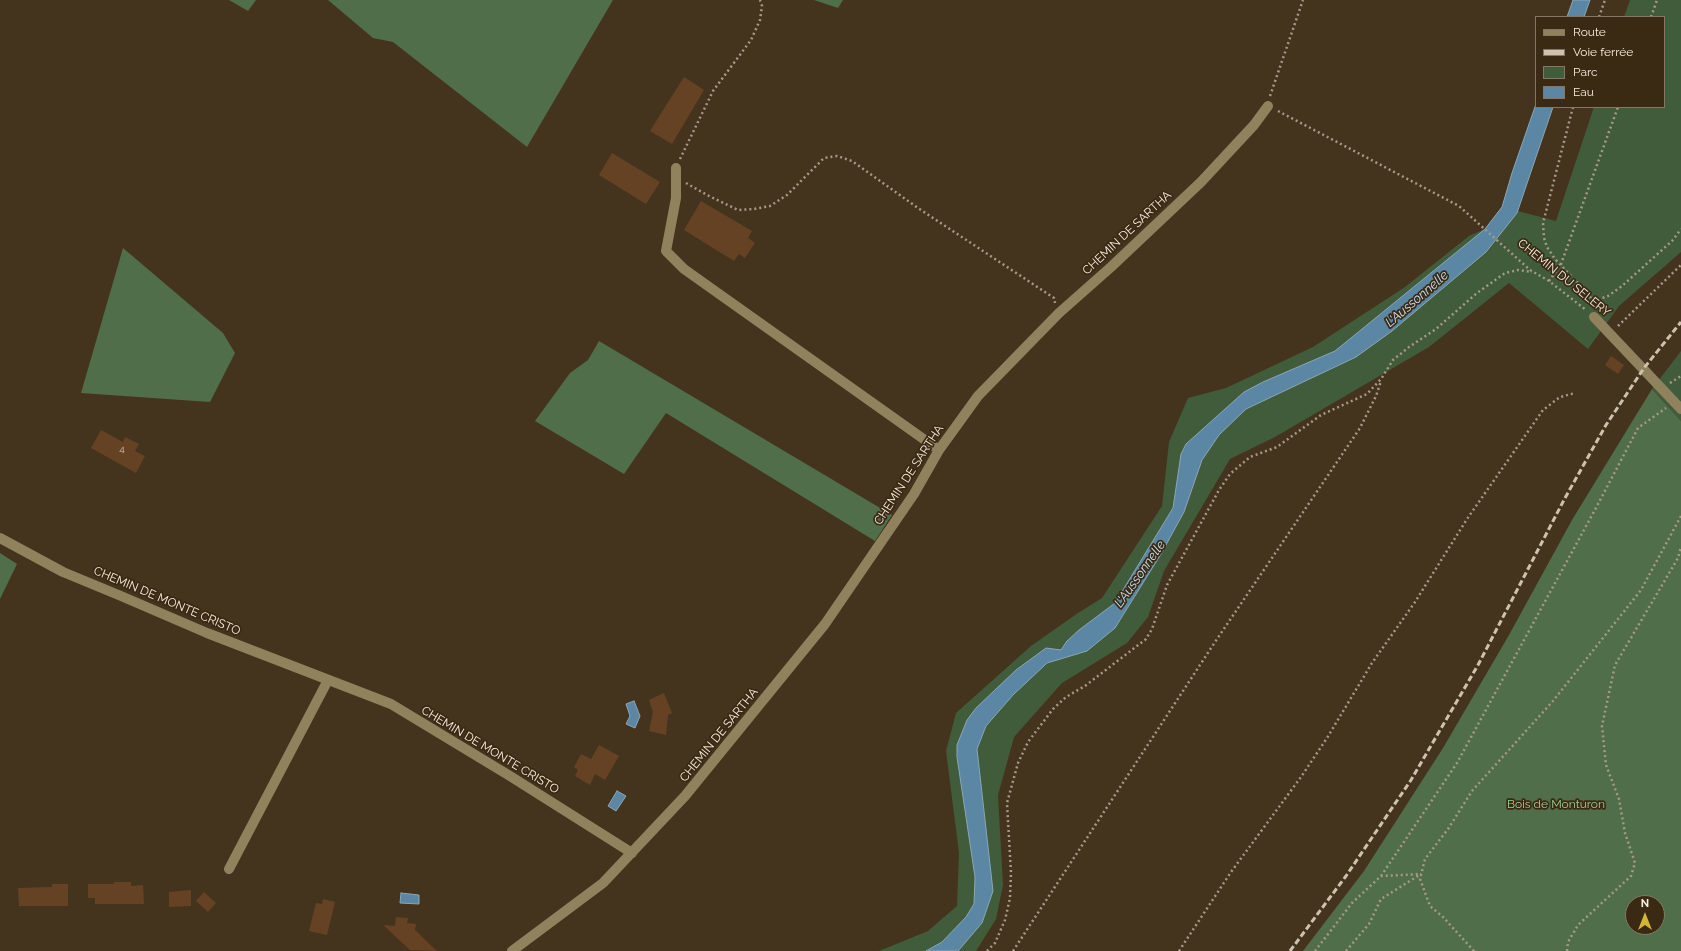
<!DOCTYPE html>
<meta charset="utf-8">
<style>
body{margin:0}
#map{position:relative;width:1681px;height:951px;overflow:hidden;background:#45341d;font-family:Raleway,sans-serif}
canvas{display:block}
.legend{position:absolute;left:1535px;top:16px;width:130px;height:92px;box-sizing:border-box;background:#3a2913;border:1px solid #867765;margin:0;padding:5px 7px;list-style:none;font-size:12px;color:#f8eddf}
.legend li{display:flex;align-items:center;gap:8px;height:20px}
.legend b{width:20px;border:1px solid #867765}
.north{position:absolute;left:1625px;top:895px;width:40px;height:40px;box-sizing:border-box;background:#3a2913;border:1px solid #867765;border-radius:50%;rotate:0deg;font-size:11px;font-weight:700;line-height:16px;text-align:center;color:#f8eddf}
.north::after{content:'';display:block;margin:auto;width:14px;height:18px;background:#d4b635;clip-path:polygon(50% 0,100% 100%,50% 72%,0 100%)}
</style>
<div id="map">
<canvas width="1681" height="951"></canvas>
<ul class="legend">
<li><b style="height:5px;background:#90825c"></b>Route</li>
<li><b style="height:5px;background:#cdc1b0"></b>Voie ferrée</li>
<li><b style="height:11px;background:#415c3b"></b>Parc</li>
<li><b style="height:11px;background:#5b87a4"></b>Eau</li>
</ul>
<div class="north">N</div>
</div>
<script>
const context = document.querySelector('canvas').getContext('2d');
context.lineJoin = 'round';
function paint(path, color) { context.fillStyle = color; context.fill(path, 'evenodd'); }
const poly = rows => new Path2D(rows.map(r => 'M' + r).join(''));
function stroke(path, color, width, dash) { context.strokeStyle = color; context.lineWidth = width; context.lineCap = dash ? 'butt' : 'round'; context.setLineDash(dash || []); context.stroke(path); }
function write(font, color, halo, rows, align = 'center') {
  context.font = font + ' Raleway,sans-serif'; context.lineWidth = 3.5; context.setLineDash([]); context.textBaseline = 'middle'; context.strokeStyle = halo; context.fillStyle = color; for (const [text, x, y, turn = 0] of rows) {
    context.save(); context.translate(x, y); context.rotate((+turn || 0) * Math.PI / 180); context.textAlign = isNaN(turn) ? turn : align; if (halo) context.strokeText(text, 0, 0); context.fillText(text, 0, 0); context.restore();
  }
}
paint(poly([
 [1630,0,1681,0,1681,252,1619,306,1588,349,1509,283,1429,347,1275,437,1230,459,1164,571,1148,617,1127,643,1062,683,1014,737,998,795,1003,885,996,919,976,951,879,951,928,931,957,906,959,853,946,751,956,713,1031,646,1078,613,1102,598,1162,506,1169,442,1188,398,1226,388,1313,347,1405,287,1469,236,1485,229,1502,207,1556,221,1594,107,1664,107,1664,17,1624,17],
 [1681,351,1681,421,1652,389]
]), '#415c3b');
paint(poly([
 [229,0,256,0,248,11],
 [328,0,613,0,527,147,393,42,373,38],
 [814,0,843,0,838,8],
 [123,248,223,333,235,353,210,402,81,393],
 [599,341,892,515,875,541,666,413,624,474,535,421,570,373,588,360],
 [1652,389,1681,421,1681,951,1303,951,1364,871,1443,748,1509,635,1572,520],
 [1633,903,1657,903,1657,927,1633,927],
 [0,553,17,564,0,599]
]), '#506e4a');
const water = poly([
 [1573,0,1590,0,1584,17,1567,17,1573,0],
 [1536,104,1536,107,1553,107,1517,213,1486,252,1392,331,1356,357,1246,409,1219,435,1202,460,1184,512,1161,554,1115,628,1087,651,1047,663,1013,695,986,726,977,749,993,891,982,923,958,951,926,951,942,942,966,917,974,904,975,877,957,757,957,745,967,720,976,708,1016,670,1046,648,1061,650,1067,641,1079,630,1115,603,1173,508,1181,454,1186,444,1244,392,1263,382,1335,351,1485,229,1502,207,1512,173,1536,104],
 [634,701,640,716,635,728,626,724,630,716,626,704,634,701],
 [617,791,626,796,616,811,608,806,617,791],
 [401,893,419,895,419,904,400,903,401,893]
]);
paint(water, '#5b87a4');
stroke(water, '#8aa6b6', 1);
paint(poly([
 [684,77,704,90,672,144,650,131],
 [612,153,660,182,646,204,599,175],
 [701,201,752,231,748,238,755,243,745,258,739,254,734,261,684,230],
 [1611,356,1624,365,1618,374,1605,365],
 [101,430,123,442,125,437,139,444,135,451,145,456,136,473,91,448],
 [664,693,672,713,668,715,666,735,649,731,653,712,649,700],
 [599,745,619,756,605,780,595,774,590,785,575,776,578,770,574,767,581,754,591,759],
 [114,882,131,882,131,886,143,885,144,904,95,904,95,898,88,898,88,884,114,884],
 [52,884,68,884,68,906,19,906,18,888,52,887],
 [191,890,191,906,169,907,169,892],
 [204,892,216,903,208,912,196,901],
 [323,899,335,902,327,935,309,931,316,903,322,904],
 [396,917,408,918,407,923,416,924,415,930,437,951,410,950,383,925,395,926]
]), '#664225');
stroke(poly([
 [1599,17,1605,0],
 [1651,17,1657,0],
 [1270,96,1303,0],
 [1573,107,1543,223,1544,238,1547,247,1555,259,1590,296,1593,306],
 [1278,111,1459,206,1530,270,1549,281,1586,310],
 [680,159,713,91,751,40,760,20,762,6,760,0],
 [686,183,707,195,738,210,754,209,770,206,787,195,824,158,837,156,852,161,918,208,1054,298,1055,303],
 [1549,281,1561,264,1618,107],
 [1593,301,1608,296,1622,286,1672,241,1681,229],
 [1618,326,1681,265],
 [1670,383,1681,376],
 [1381,876,1457,763,1597,506,1638,428,1666,408],
 [987,951,995,943,1005,920,1010,898,1011,873,1007,803,1018,763,1028,742,1053,709,1066,697,1085,686,1146,639,1152,629,1167,585,1219,490,1230,474,1250,457,1277,447,1321,415,1367,394,1381,379,1393,360,1409,347,1436,329,1477,293,1505,273,1518,270,1532,272],
 [1013,951,1215,642,1360,428,1376,396,1381,381],
 [1179,951,1231,872,1301,777,1327,738,1372,663,1415,602,1467,519,1543,410,1560,397,1575,393],
 [1315,951,1352,903,1381,876,1421,874],
 [1346,951,1369,924,1381,899,1421,874],
 [1474,951,1443,917,1430,906,1420,879,1425,859,1448,829,1472,791,1553,701,1641,590,1681,516],
 [1567,951,1568,942,1578,925,1631,876,1635,863,1625,833,1619,799,1606,765,1602,726,1615,665,1678,558,1681,547]
]), '#a79987', 2.5, [2, 3]);
stroke(poly([
 [676,168,676,198,666,251,684,269,939,450],
 [1594,317,1681,409],
 [0,538,63,572,121,596,207,633,391,704,510,776,632,853],
 [229,869,328,680],
 [512,951,603,883,685,796,825,624,914,494,939,450,978,396,1059,313,1111,267,1201,182,1254,125,1268,106]
]), '#90825c', 10);
stroke(poly([
 [1290,951,1346,876,1411,780,1478,665,1565,498,1606,425,1644,368,1681,322]
]), '#cdc1b0', 3, [6, 3]);
write('10px', '#d4c2b0', null, [
 ["4",122,449]
]);
write('12px', '#f8eddf', '#3a2913', [
 ["CHEMIN DE SARTHA",1127,233,-43],
 ["CHEMIN DU SELERY",1564,278,39],
 ["CHEMIN DE SARTHA",909,475,-57],
 ["CHEMIN DE MONTE CRISTO",167,601,23],
 ["CHEMIN DE SARTHA",719,735,-51],
 ["CHEMIN DE MONTE CRISTO",490,750,31]
]);
write('12px', '#9fcf94', '#3a2913', [
 ["Bois de Monturon",1556,804]
]);
write('italic 13px', '#c8e3f5', '#3a2913', [
 ["L'Aussonnelle",1417,299,-41],
 ["L'Aussonnelle",1140,574,-55]
]);
</script>
